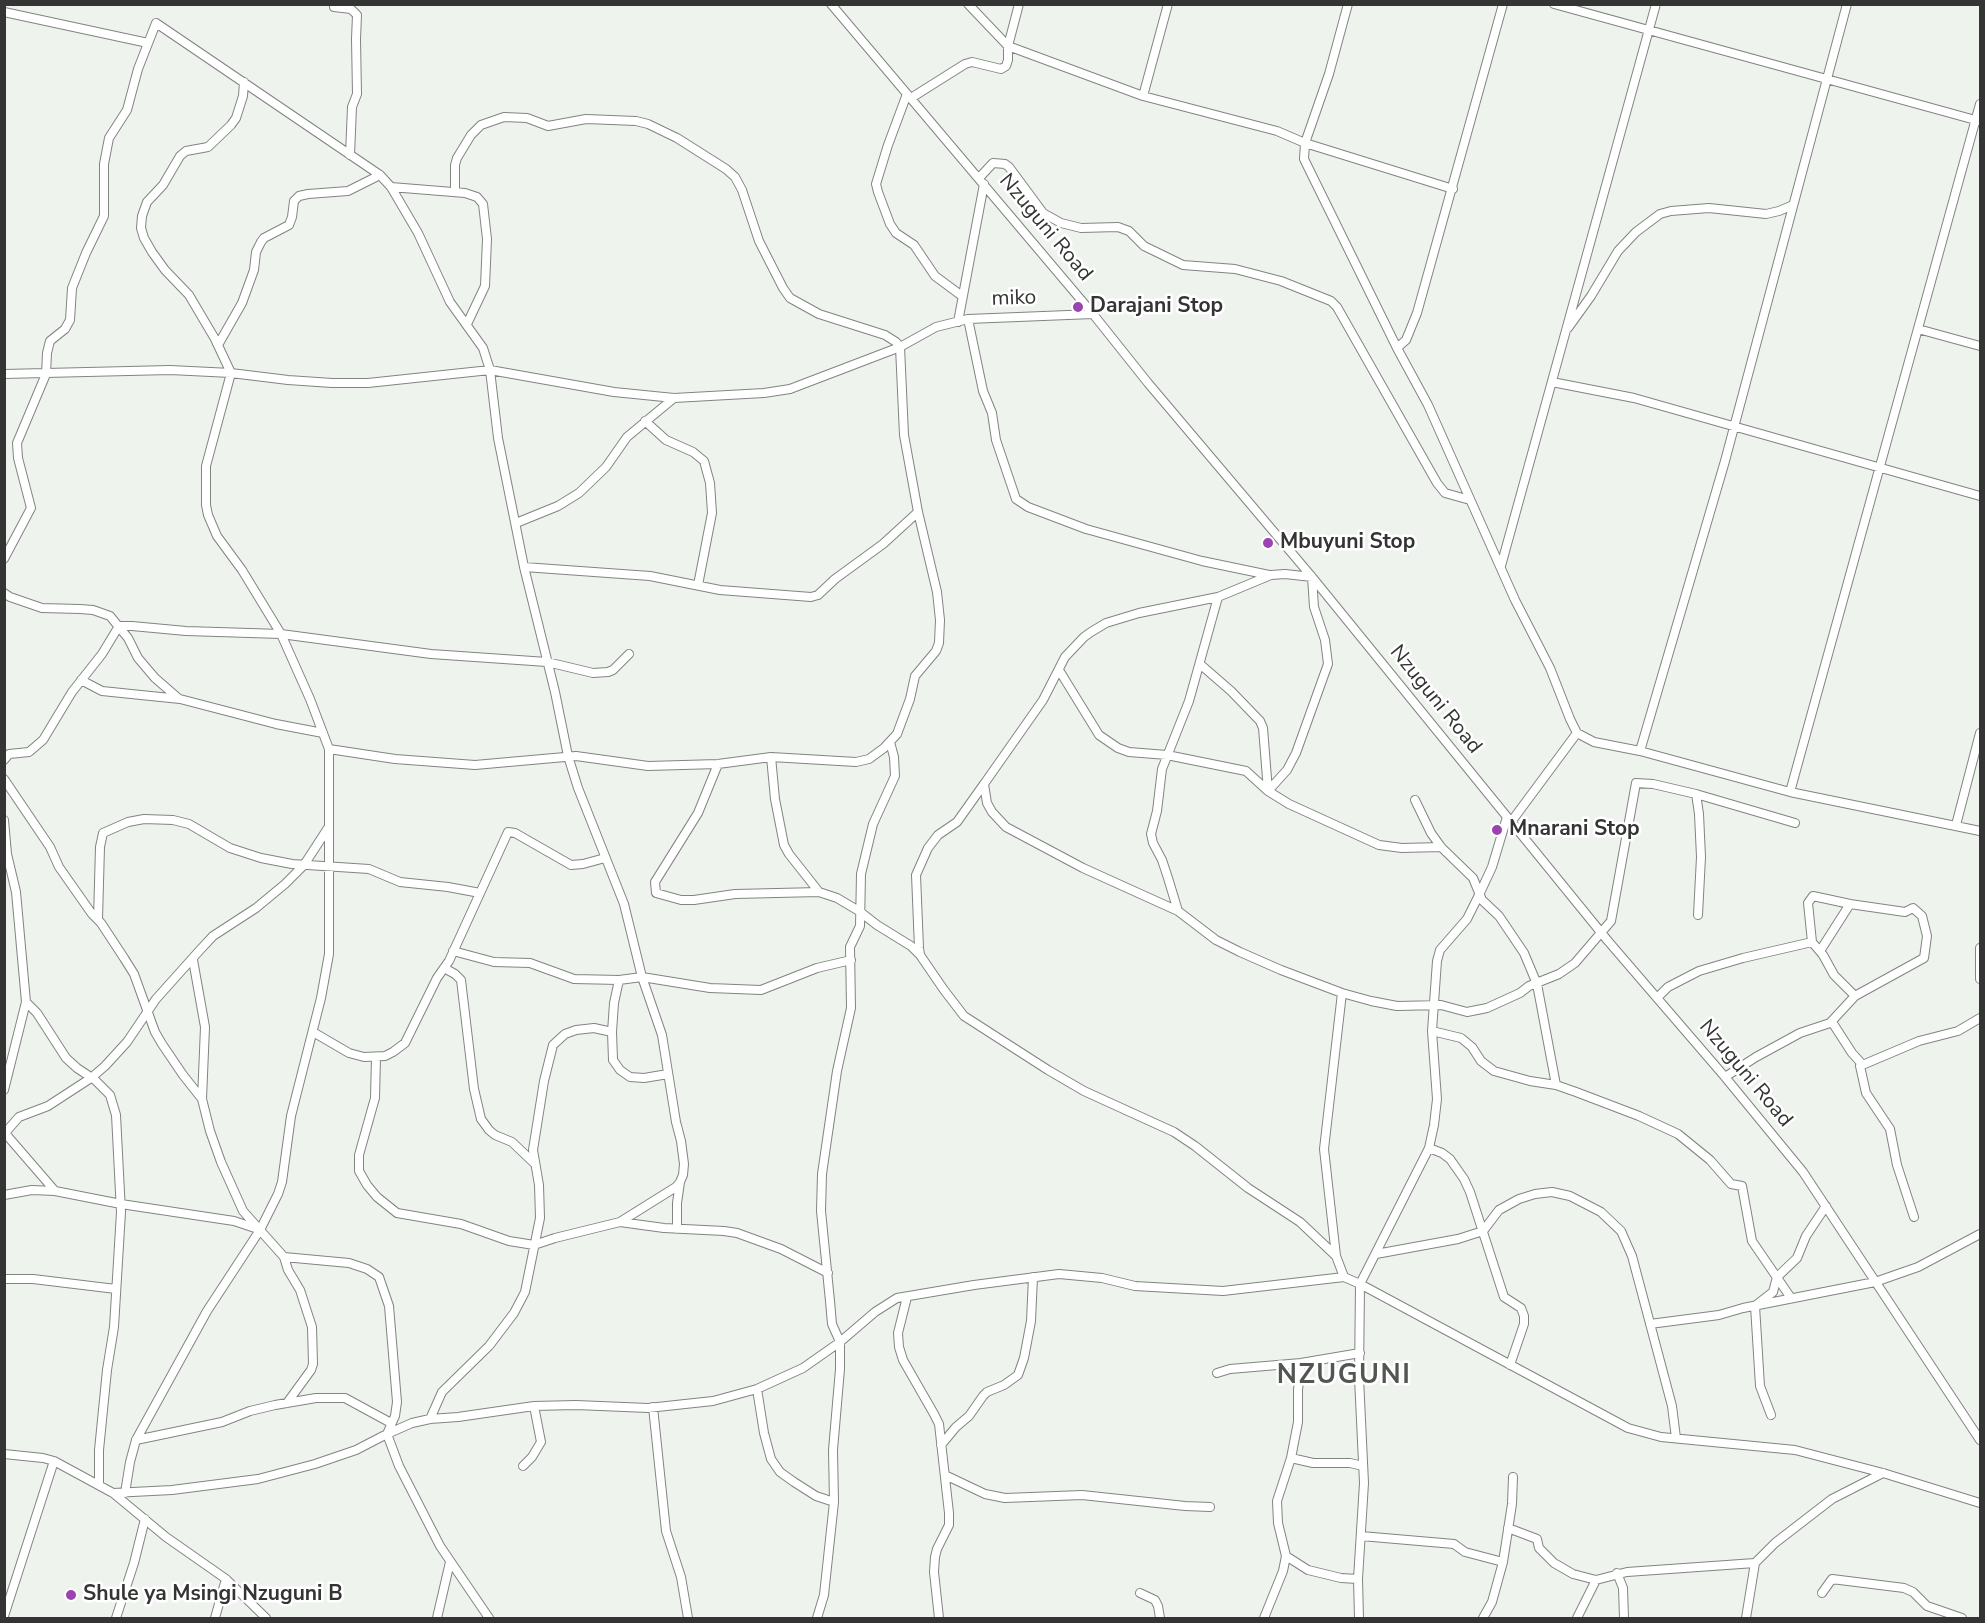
<!DOCTYPE html>
<style>
body{margin:0}
#map{position:relative;width:1985px;height:1623px;overflow:hidden;background:#eff3ee;font-family:"Nunito Sans",sans-serif}
canvas{display:block}
.frame{position:absolute;inset:0;border:6px solid #333433;pointer-events:none}
</style>
<div id="map">
<canvas width="1985" height="1623"></canvas>
<div class="frame"></div>
</div>
<script>
const context = document.querySelector('canvas').getContext('2d');
context.lineJoin = 'round';
const poly = rows => new Path2D(rows.map(r => 'M' + r).join(''));
function stroke(path, color, width, dash) { context.strokeStyle = color; context.lineWidth = width; context.lineCap = dash ? 'butt' : 'round'; context.setLineDash(dash || []); context.stroke(path); }
function write(font, color, halo, rows, align = 'center') {
  context.font = font + ' "Nunito Sans",sans-serif'; context.lineWidth = 5; context.setLineDash([]); context.textBaseline = 'middle'; context.strokeStyle = halo; context.fillStyle = color; for (const [text, x, y, turn = 0] of rows) {
    context.save(); context.translate(x, y); context.rotate((+turn || 0) * Math.PI / 180); context.textAlign = isNaN(turn) ? turn : align; if (halo) context.strokeText(text, 0, 0); context.fillText(text, 0, 0); context.restore();
  }
}
const minor = poly([
 [334,4,334,7,351,9,357,15,356,39,357,94,352,107,350,155],
 [831,4,1093,314,1148,383,1312,577,1608,941,1725,1077,1803,1172,1980,1440],
 [968,4,1008,46,1143,96,1277,131,1305,143,1453,189],
 [1348,4,1329,74,1305,143,1304,159,1397,348,1428,405,1515,600,1550,668,1570,719,1577,733,1594,742,1640,751,1790,792,1980,831],
 [1554,4,1979,121],
 [4,12,148,43],
 [907,94,888,145,876,184,878,192,890,224,896,233,914,245,935,276,962,296],
 [1143,96,1168,4],
 [911,98,965,64,972,62,1001,69,1006,66,1008,60,1008,46,1019,4],
 [979,178,993,163,1005,164,1009,167,1043,213,1061,223,1081,228,1118,227,1129,231,1144,246,1183,265,1235,269,1281,281,1331,301,1337,307,1437,483,1445,493,1470,500],
 [391,187,465,193,477,197,483,204,487,239,485,286,467,324],
 [968,319,983,391,992,413,996,440,1016,499,1028,507,1086,529,1202,561,1269,575],
 [958,322,984,184],
 [1568,328,1591,296,1618,251,1636,232,1660,214,1671,211,1709,208,1766,214,1779,211,1793,205],
 [1918,329,1980,346],
 [218,345,242,303,254,270,256,252,261,242,264,238,289,225,292,217,294,201,299,196,308,194,348,191,380,175],
 [1397,348,1406,340,1417,313,1503,4],
 [4,374,170,370,231,373,288,380,332,383,368,383,490,370,614,392,674,398,764,393,790,389,900,347,936,327,968,319,1093,314],
 [1552,382,1634,398,1980,496],
 [645,421,666,440,693,452,704,461,710,483,712,513,698,585],
 [516,523,558,506,579,493,606,467,627,437,674,398],
 [4,559,31,508,18,458,17,443,46,374,47,353,50,341,65,329,70,320,72,288,86,253,104,216,104,164,109,138,127,110,138,69,156,23,380,175,391,187,418,233,450,302,483,348,490,370,498,438,524,567,555,692,568,756,578,788,624,904,642,977,662,1035,676,1122,681,1141,684,1164,683,1175,680,1182,676,1187,620,1222],
 [1501,566,1656,4],
 [524,567,650,576,720,590,811,597,818,595,835,579,883,544,918,512],
 [4,593,10,597,42,608,80,609,93,610,110,616,128,638,138,658,155,678,178,698],
 [1201,665,1231,691,1260,721,1263,728,1268,791],
 [1059,670,1099,735,1118,748,1129,752,1167,755,1246,771,1268,791,1289,804,1379,845,1402,848,1441,847],
 [81,680,102,691,180,699,276,724,323,733],
 [329,749,395,759,475,765,576,756,648,766,718,764,771,757,856,762,869,759,884,748,897,734,910,699,915,676,936,651,939,643,940,620,937,592,918,512,904,435,900,347,896,342,885,335,819,314,790,298,783,288,759,241,742,190,735,177,726,169,677,138,648,124,636,121,586,119,548,126,527,118,504,117,481,125,471,135,457,158,455,165,455,191],
 [1640,751,1725,461,1847,4],
 [771,757,775,799,784,845,789,854,819,892],
 [4,760,9,754,29,752,43,740,72,692,102,654,119,626,132,626,186,631,281,634,431,654,547,662,593,673,608,672,613,670,629,654],
 [718,764,698,813,655,882,656,893,681,900,694,900,735,894,819,892,837,898,859,911,877,925,911,946,919,954],
 [4,779,50,847,59,867,92,914,101,923,124,958,134,974,155,1032,162,1044,183,1075,202,1099],
 [984,784,957,822,938,835,928,848,916,875,919,948,920,955,944,990,964,1016,1048,1070,1084,1091,1174,1132,1195,1146,1248,1188,1300,1222,1336,1256],
 [1268,791,1287,770,1296,753,1328,664,1325,640,1314,607,1312,577,1285,574,1271,575,1218,597,1139,613,1106,623,1091,632,1084,637,1065,657,1043,700,984,784,987,803,992,812,1006,827,1083,868,1178,911,1216,940,1240,952,1281,970,1342,993,1371,1001,1397,1006,1441,1005,1467,1012,1487,1008,1520,993,1529,986,1559,974,1575,963,1611,921,1636,783,1653,784,1696,794,1795,823],
 [1790,792,1980,104],
 [1696,794,1699,814,1701,857,1698,915],
 [1415,800,1431,833,1441,847,1473,878,1482,900,1499,916,1524,953,1537,984,1556,1085],
 [4,820,7,854,16,892,26,1002,4,1090],
 [1511,822,1577,733],
 [1956,825,1980,733],
 [1850,904,1813,896,1808,903,1812,942,1823,955,1834,975,1855,996],
 [1178,911,1168,878,1162,860,1153,843,1151,834,1157,811,1162,769,1189,701,1218,597],
 [98,919,100,847,103,833,128,822,144,819,173,820,189,824,230,848,261,858,292,864,369,869,400,882,448,887,480,893],
 [1980,948,1980,979],
 [453,951,494,962,530,963,574,979,619,980,642,977,710,988,761,990,817,968,851,960],
 [193,960,205,1027,202,1099,210,1131,221,1162,243,1211,284,1257,288,1270,300,1290,312,1327,313,1364,311,1370,287,1403],
 [444,968,455,974,461,980,474,1089,481,1119,489,1130,495,1135,512,1142,534,1163],
 [619,980,614,1003,612,1032,613,1060,620,1070,630,1077,644,1078,668,1074],
 [1342,993,1324,1149,1336,1256,1344,1277],
 [1657,998,1668,987,1699,971,1743,958,1812,942],
 [26,1002,37,1013,66,1058,77,1068,95,1080,110,1095,116,1115,121,1212,114,1327,107,1370,99,1450,99,1485],
 [1832,1022,1852,1053,1862,1064],
 [1432,1031,1461,1038,1472,1047,1481,1061,1494,1071,1530,1081,1556,1085,1576,1092,1639,1116,1678,1134,1710,1160,1731,1184,1742,1186,1752,1241,1791,1298],
 [313,1032,349,1053,364,1057,385,1056,393,1052,405,1043,437,978,449,961,508,832,515,833,571,865,583,864,605,858],
 [376,1057,375,1098,359,1155,359,1171,367,1185,377,1197,397,1213,461,1224,509,1241,534,1245,555,1238,620,1222,664,1228,724,1231,737,1233,781,1249,828,1273],
 [1725,1077,1756,1057,1800,1033,1830,1023,1855,996,1924,958,1927,936,1922,916,1913,908,1905,912,1850,904,1820,951],
 [4,1132,55,1191],
 [4,1134,19,1117,48,1106,91,1078,105,1066,127,1042,156,999,199,951,213,936,256,908,285,884,304,865,328,828],
 [1429,1148,1442,1153,1450,1159,1464,1179,1470,1192,1504,1297,1521,1308,1524,1316,1524,1324,1510,1365],
 [4,1195,32,1190,55,1191,121,1204,234,1221,258,1229],
 [1914,1217,1897,1165,1890,1129,1866,1093,1860,1066,1919,1041,1958,1031,1980,1018],
 [677,1229,677,1203,680,1182],
 [1376,1254,1458,1239,1483,1231,1499,1210,1519,1199,1535,1194,1552,1192,1570,1196,1601,1212,1621,1231,1632,1256,1672,1406,1676,1438],
 [284,1257,349,1263,367,1269,379,1277,389,1306,397,1402,395,1416,387,1434,399,1466,440,1546,489,1618],
 [4,1279,33,1279,116,1289],
 [907,1297,898,1333,899,1347,903,1360,934,1414,939,1424,949,1513,949,1525,937,1549,935,1557,934,1572,939,1618],
 [1650,1324,1719,1315,1743,1308,1875,1282,1918,1267,1980,1234],
 [1217,1373,1230,1369,1301,1363,1360,1353],
 [757,1389,764,1433,771,1459,780,1472,794,1482,816,1496,834,1502],
 [653,1407,666,1531,681,1577,688,1618],
 [1771,1415,1760,1386,1755,1306,1773,1292,1777,1277,1797,1258,1806,1236,1826,1206],
 [430,1419,442,1392,489,1346,514,1313,525,1292,540,1218,539,1185,533,1150,544,1081,553,1045,565,1034,576,1030,594,1028,612,1032],
 [136,1440,222,1422,250,1411,275,1405,316,1398,345,1398,391,1423],
 [941,1445,956,1427,969,1416,983,1396,987,1392,1004,1385,1018,1375,1024,1358,1031,1321,1033,1277],
 [4,1454,43,1458,54,1461,113,1493,166,1537,226,1579,266,1618],
 [1291,1458,1313,1463,1350,1463,1363,1466],
 [523,1466,532,1457,541,1442,534,1406],
 [945,1475,985,1494,1005,1498,1082,1495,1185,1506,1210,1507],
 [113,1493,172,1490,258,1479,315,1464,356,1450,387,1434,412,1423,430,1419,458,1417,534,1406,576,1405,648,1408,713,1401,757,1389,803,1368,840,1342,875,1312,897,1298,974,1285,1059,1274,1102,1278,1135,1286,1223,1291,1344,1277,1360,1284,1628,1428,1661,1437,1795,1450,1883,1473,1980,1503],
 [125,1493,130,1462,136,1440,207,1311,260,1230,278,1194,282,1182,291,1116,321,998,329,954,329,749,310,699,281,634,242,570,217,536,208,515,206,505,206,466,231,373,215,339,189,295,165,270,152,252,144,238,141,228,142,216,147,202,163,185,180,156,186,151,208,147,231,125,236,118,243,96,244,82],
 [1508,1528,1537,1539,1539,1548,1554,1563,1573,1574,1596,1580,1627,1572,1755,1563],
 [1361,1536,1454,1544,1465,1552,1503,1562],
 [1286,1556,1308,1570,1341,1578,1358,1579],
 [1617,1573,1623,1588,1624,1618],
 [1140,1593,1155,1600,1158,1606,1160,1618],
 [1822,1593,1832,1579,1904,1588,1913,1592,1927,1606,1962,1618],
 [4,1616,54,1461],
 [116,1618,134,1563,145,1519],
 [215,1618,226,1579],
 [437,1618,450,1562],
 [817,1618,824,1595,834,1502,833,1450,840,1369,840,1342,832,1324,830,1301,821,1211,822,1174,837,1071,851,1008,850,947,860,926,861,874,873,824,895,776,894,757,890,742],
 [1264,1618,1283,1571,1286,1556,1278,1523,1277,1501,1291,1458,1298,1422,1298,1390,1301,1363],
 [1359,1618,1358,1579,1364,1483,1359,1378,1360,1284,1429,1148,1434,1125,1437,1099,1432,1031,1437,961,1440,950,1467,919,1479,895,1492,867,1507,817],
 [1483,1618,1492,1602,1503,1562,1512,1504,1513,1477],
 [1577,1618,1596,1580],
 [1746,1618,1755,1563,1775,1543,1832,1499,1883,1473]
]);
stroke(minor, '#818580', 10);
stroke(minor, '#fff', 8);
for (const [x, y, r, color] of [
 [1078,307,6,"#9b43b0"],
 [1268,543,6,"#9b43b0"],
 [1497,830,6,"#9b43b0"],
 [71,1595,6,"#9b43b0"]
]) { const dot = new Path2D(); dot.arc(x, y, r, 0, 2 * Math.PI); context.fillStyle = color; context.fill(dot); stroke(dot, '#fff', 2); }
write('21px', '#333433', '#fff', [
 ["Nzuguni Road",1045,228,50],
 ["miko",1014,299,-2],
 ["Nzuguni Road",1435,700,51],
 ["Nzuguni Road",1745,1074,50]
]);
write('bold 21px', '#333433', '#fff', [
 ["Darajani Stop",1090,307],
 ["Mbuyuni Stop",1280,543],
 ["Mnarani Stop",1509,830],
 ["Shule ya Msingi Nzuguni B",83,1595]
], 'left');
context.letterSpacing = '1.5px';
write('bold 27px', '#525652', '#fff', [
 ["NZUGUNI",1344,1376]
]);
context.letterSpacing = '0px';
</script>
